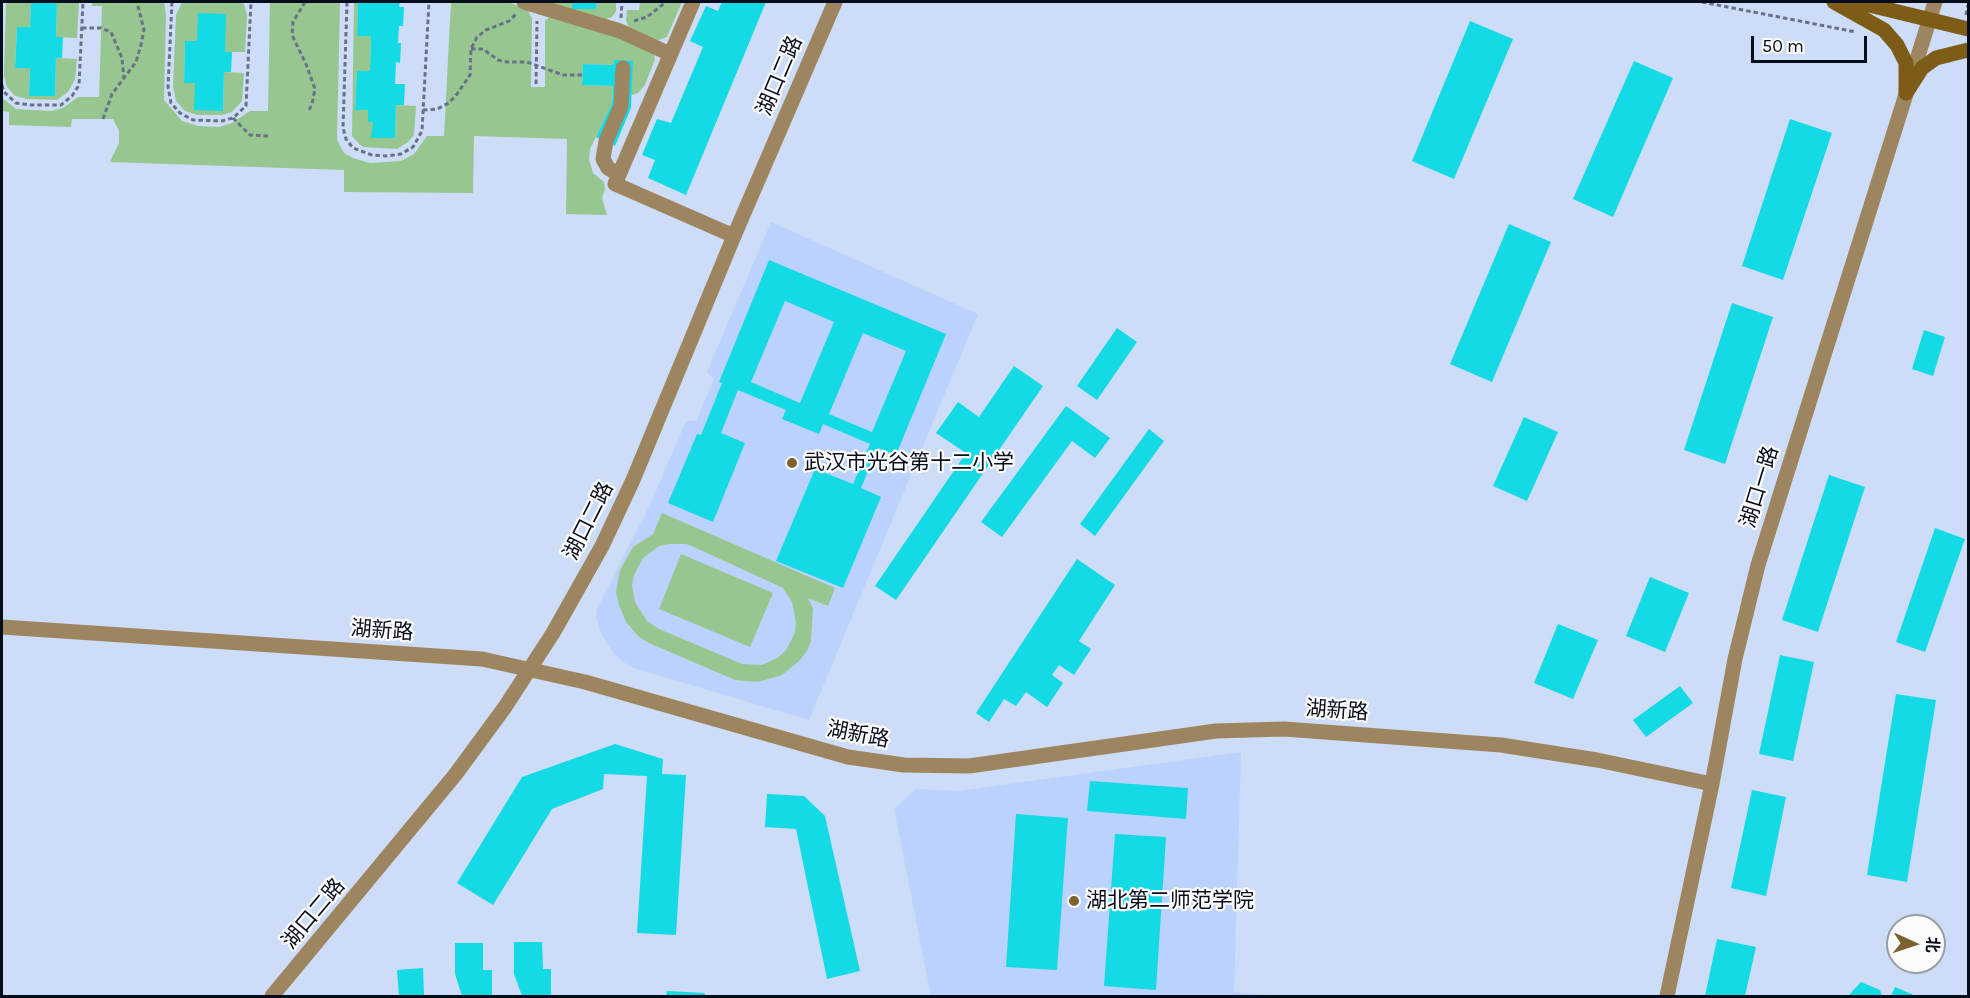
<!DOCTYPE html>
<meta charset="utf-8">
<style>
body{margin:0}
#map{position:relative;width:1970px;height:998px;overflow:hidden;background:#cddcf7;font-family:Karla,"Noto Sans SC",sans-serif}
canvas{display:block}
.frame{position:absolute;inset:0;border:3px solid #050c1b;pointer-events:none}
.north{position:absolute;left:1886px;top:914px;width:60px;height:60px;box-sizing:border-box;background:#fcfcfc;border:2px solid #999ca2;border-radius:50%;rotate:93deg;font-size:16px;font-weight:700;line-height:24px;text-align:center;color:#050c1b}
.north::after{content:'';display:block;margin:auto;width:21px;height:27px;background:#7b6233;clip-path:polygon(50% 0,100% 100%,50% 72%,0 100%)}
.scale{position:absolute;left:1751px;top:36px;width:116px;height:27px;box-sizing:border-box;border:3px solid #050c1b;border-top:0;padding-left:8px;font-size:18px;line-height:21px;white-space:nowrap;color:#050c1b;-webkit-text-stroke:4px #fcfcfc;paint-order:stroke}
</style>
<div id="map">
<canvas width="1970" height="998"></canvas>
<div class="frame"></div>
<div class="north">北</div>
<div class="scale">50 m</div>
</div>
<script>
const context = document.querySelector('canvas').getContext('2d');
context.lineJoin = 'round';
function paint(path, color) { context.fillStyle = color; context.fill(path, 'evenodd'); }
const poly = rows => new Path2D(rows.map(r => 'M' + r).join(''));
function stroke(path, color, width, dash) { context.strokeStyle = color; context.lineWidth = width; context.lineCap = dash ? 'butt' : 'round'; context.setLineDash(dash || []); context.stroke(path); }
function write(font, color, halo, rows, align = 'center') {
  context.font = font + ' Karla,"Noto Sans SC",sans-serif'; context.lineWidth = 4.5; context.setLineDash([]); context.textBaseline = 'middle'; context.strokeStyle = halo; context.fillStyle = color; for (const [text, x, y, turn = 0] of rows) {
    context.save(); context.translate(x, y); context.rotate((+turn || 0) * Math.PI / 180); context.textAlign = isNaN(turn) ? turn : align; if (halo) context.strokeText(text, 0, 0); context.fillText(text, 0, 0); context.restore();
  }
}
paint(poly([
 [771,222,978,314,809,720,630,667,614,654,601,634,596,617,596,611,650,505,686,421,696,421,714,379,707,372],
 [1241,752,1234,992,1283,996,931,996,894,809,916,789,958,791]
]), '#bbd3fc');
paint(poly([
 [6,2,31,2,30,27,17,27,15,67,30,68,29,95,55,96,56,58,77,59,75,79,68,92,57,100,27,99,15,96,7,87,4,75],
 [57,2,79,2,77,38,56,37],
 [92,2,164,2,166,15,164,100,182,121,198,126,219,127,232,123,250,111,268,111,270,2,340,2,337,140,344,153,353,158,370,163,401,161,414,154,427,136,444,136,451,2,508,2,528,10,532,19,531,87,545,87,545,21,552,15,619,36,654,54,655,59,645,85,638,93,632,95,614,60,613,65,583,64,582,85,613,86,612,104,590,149,589,159,593,173,604,182,605,189,602,198,607,215,566,214,567,139,474,136,473,193,344,192,344,170,110,162,119,143,119,131,113,119,72,119,71,127,9,125,9,112,2,111,2,98,16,109,51,111,63,108,78,97,99,97,102,6,92,6],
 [182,2,241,2,244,4,247,15,245,52,225,52,197,41,185,41,184,82,195,83,223,111,224,72,244,73,242,101,232,112,222,115,197,115,185,111,176,101,173,87,176,15],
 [354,2,358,2,357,35,371,36,370,71,357,71,355,110,368,110,368,122,373,122,372,138,395,137,396,105,416,106,414,135,408,142,397,149,364,147,360,145,352,136],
 [544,2,573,2,573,9,596,9,597,2,616,2,616,11,612,17,606,19],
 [640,2,682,2,667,37,656,41,629,28,626,21,627,10,639,10],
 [662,513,835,588,828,606,808,598,813,608,811,641,807,651,799,661,782,675,758,682,735,680,649,643,639,637,626,622,619,605,616,592,620,570,633,547,653,534],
 [669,544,686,544,694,547,783,588,792,602,796,622,795,633,786,650,779,657,762,665,742,664,659,629,647,621,635,602,632,585,634,575,643,558,659,546],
 [681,554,773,593,750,647,659,609]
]), '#98c690');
paint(poly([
 [31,2,57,2,56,37,63,37,62,58,56,58,55,96,29,96,30,68,15,68,17,27,30,27],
 [358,2,400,2,399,7,404,7,403,26,399,26,398,43,401,43,400,63,396,62,395,84,405,84,404,105,396,105,395,138,371,138,373,122,368,122,368,110,355,110,357,71,370,71,371,36,357,36],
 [573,2,597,2,596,9,572,9],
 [722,2,766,2,686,195,648,178,655,160,642,155,657,119,671,123,703,47,690,41,706,6,718,11],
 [198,13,226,14,225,52,232,52,231,72,224,72,223,111,194,110,195,83,184,83,185,41,197,41],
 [1470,21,1513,39,1454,179,1412,161],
 [614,60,633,61,631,108,615,146,596,137,612,104,613,86,582,85,583,64,613,65],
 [1634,61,1673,78,1613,217,1573,199],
 [1790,119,1832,133,1783,280,1742,266],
 [1509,224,1551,242,1492,382,1450,364],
 [769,260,946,334,896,455,878,448,861,488,881,497,843,588,776,561,815,469,853,484,870,444,823,424,819,434,782,419,786,410,738,390,721,433,745,443,713,522,668,503,697,434,701,435,722,383,719,382],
 [785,301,834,322,800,403,751,382],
 [863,333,906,351,872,432,829,414],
 [1732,303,1773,317,1725,464,1684,450],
 [1117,328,1137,342,1097,400,1077,386],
 [1924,330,1945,337,1933,376,1912,369],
 [1014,366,1043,386,896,600,875,586,966,453,936,433,958,402,979,417],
 [1066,406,1110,438,1095,458,1072,441,1002,537,981,522],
 [1524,417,1558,432,1527,501,1493,486],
 [1149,429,1164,441,1095,536,1080,524],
 [1829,475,1865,487,1818,632,1782,620],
 [1935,528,1965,539,1925,652,1896,642],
 [1077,559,1115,585,1079,641,1091,649,1074,675,1059,665,1052,675,1063,683,1047,707,1026,692,1016,706,1004,699,989,722,976,713],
 [1650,577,1689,593,1665,652,1626,636],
 [1558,624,1598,640,1573,699,1534,683],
 [1780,655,1814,662,1793,761,1759,754],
 [1680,686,1693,703,1646,737,1633,720],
 [1896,694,1936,700,1907,882,1867,875],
 [615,744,663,759,662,774,686,775,676,935,637,933,647,776,604,774,603,789,552,809,493,905,457,883,522,777],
 [1090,781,1188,788,1186,819,1087,811],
 [1752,790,1786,797,1766,896,1731,888],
 [767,794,804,796,825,816,860,971,827,979,796,829,765,827],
 [1016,814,1068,818,1057,970,1006,967],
 [1115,834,1166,837,1156,990,1104,986],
 [1717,939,1756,947,1745,996,1705,996],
 [514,942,542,942,543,969,551,969,551,996,522,996,514,974],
 [455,943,483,943,483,970,492,970,492,996,462,996,455,974],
 [423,968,424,996,399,996,397,970],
 [1861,982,1880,990,1882,996,1848,996],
 [1895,987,1916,996,1891,996],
 [667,991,705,993,704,996,666,996]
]), '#13dae5');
stroke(poly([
 [172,2,168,87,171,103,180,113,193,120,222,121,233,118,246,106,251,2],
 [305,2,293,22,292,35,306,64,315,89,312,104,308,112],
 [347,2,343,128,346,139,353,148,372,155,387,156,401,154,413,147,422,131,429,2],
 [1702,2,1856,32],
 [1966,15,1968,5],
 [621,18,622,2],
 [634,21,647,17,666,2],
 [82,28,101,28,111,32,122,58,124,79],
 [471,49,483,49,498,60,507,62,527,62,563,75,582,75],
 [536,84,537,21],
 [2,85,4,92,16,103,31,105,61,105,72,96,79,85,83,2],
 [423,110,437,109,449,103,457,94,470,75,471,49,477,37,486,30,509,21,516,14],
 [233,118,250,135,268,136],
 [103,119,112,94,136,62,141,45,144,30,137,2]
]), '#677287', 3, [4.5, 3]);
stroke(poly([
 [524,2,620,31,670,54],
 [693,2,615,184,734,236],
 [619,175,608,168,603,159,606,141,621,106,623,68]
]), '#9d865f', 15);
stroke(poly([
 [2,627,482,659,585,682,848,757,904,765,969,766,1216,731,1284,729,1501,745,1597,760,1712,784],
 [272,996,455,775,505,707,553,633,602,546,633,480,734,236,835,2],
 [1667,996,1712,784,1735,659,1758,565,1935,2]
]), '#9d865f', 15);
stroke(poly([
 [1834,2,1884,30,1897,45,1906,63,1906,93],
 [1857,2,1968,29],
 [1906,93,1922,68,1936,58,1968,50]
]), '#7d5c18', 15);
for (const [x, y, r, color] of [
 [792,463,6,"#7b6233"],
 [1074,901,6,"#7b6233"]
]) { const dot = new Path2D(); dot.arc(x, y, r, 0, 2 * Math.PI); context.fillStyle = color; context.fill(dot); stroke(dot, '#fcfcfc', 2); }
write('21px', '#050c1b', '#fcfcfc', [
 ["湖口二路",780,76,-67],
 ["湖口一路",1760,487,-73],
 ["湖口二路",589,521,-63],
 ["湖新路",382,631,4],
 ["湖新路",1337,711,4],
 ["湖新路",858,735,11],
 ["湖口二路",314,914,-50]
]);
write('21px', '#050c1b', '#fcfcfc', [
 ["武汉市光谷第十二小学",804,463],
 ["湖北第二师范学院",1086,901]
], 'left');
</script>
